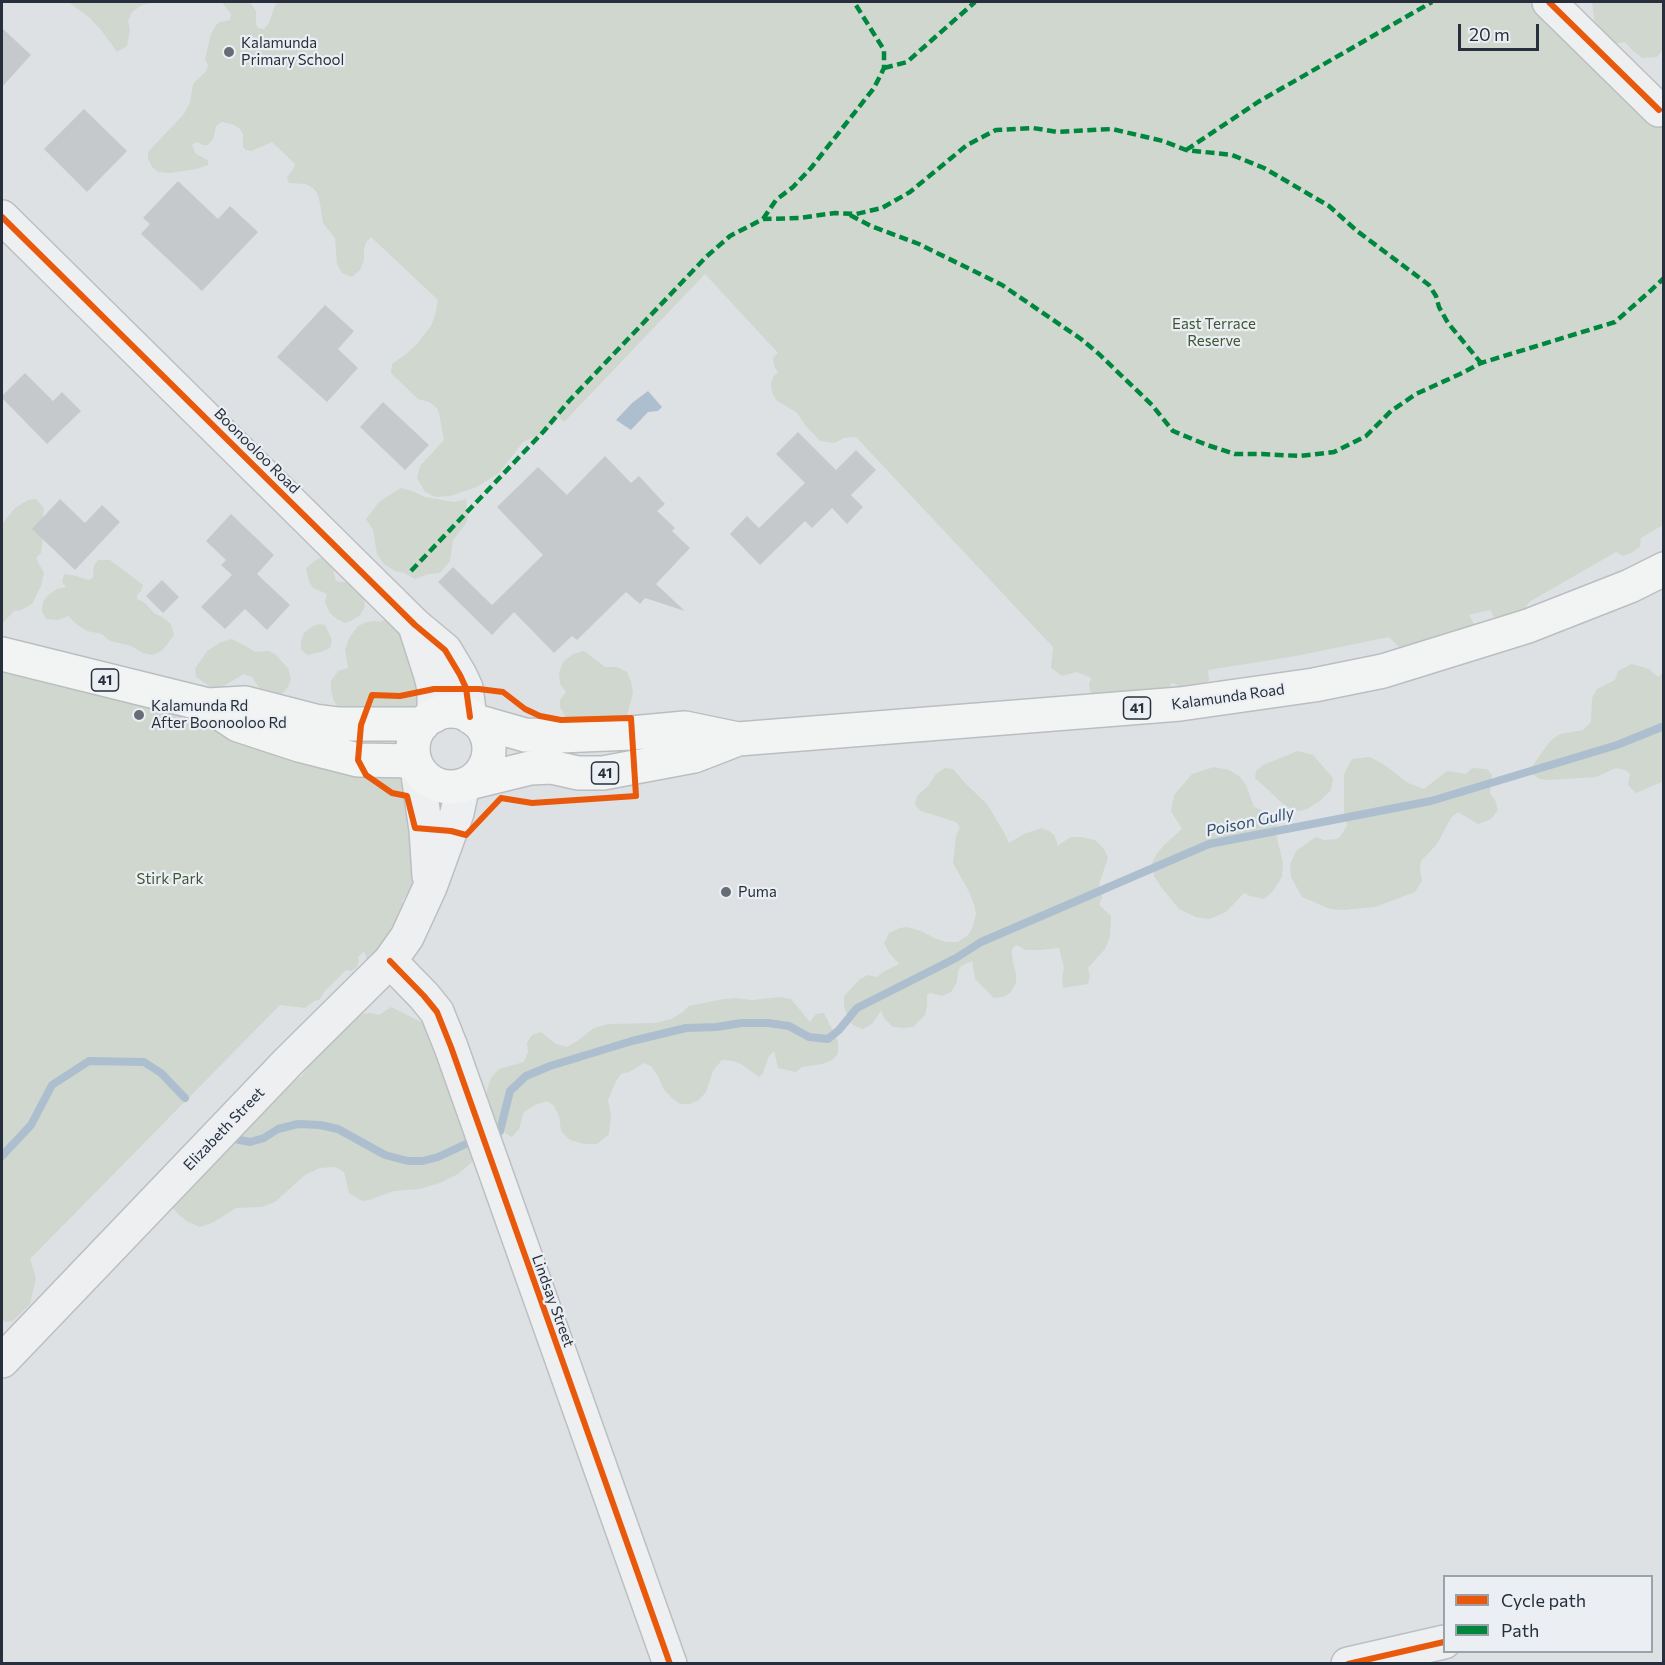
<!DOCTYPE html>
<style>
body{margin:0}
#map{position:relative;width:1665px;height:1665px;overflow:hidden;background:#dee1e4;font-family:Commissioner,sans-serif}
canvas{display:block}
.frame{position:absolute;inset:0;border:3px solid #262f3b;pointer-events:none}
.legend{position:absolute;left:1443px;top:1575px;width:210px;height:78px;box-sizing:border-box;background:#ebeff4;border:2px solid #9ca2aa;margin:0;padding:8px 10px;list-style:none;font-size:18px;color:#262f3b}
.legend li{display:flex;align-items:center;gap:12px;height:30px}
.legend b{width:30px;border:2px solid #9ca2aa}
.scale{position:absolute;left:1458px;top:24px;width:81px;height:27px;box-sizing:border-box;border:3px solid #262f3b;border-top:0;padding-left:8px;font-size:18px;line-height:21px;white-space:nowrap;color:#262f3b;-webkit-text-stroke:4px #ebeff4;paint-order:stroke}
</style>
<div id="map">
<canvas width="1665" height="1665"></canvas>
<div class="frame"></div>
<ul class="legend">
<li><b style="height:8px;background:#e8590c"></b>Cycle path</li>
<li><b style="height:8px;background:#00873e"></b>Path</li>
</ul>
<div class="scale">20 m</div>
</div>
<script>
const context = document.querySelector('canvas').getContext('2d');
context.lineJoin = 'round';
function paint(path, color) { context.fillStyle = color; context.fill(path, 'evenodd'); }
const poly = rows => new Path2D(rows.map(r => 'M' + r).join(''));
function stroke(path, color, width, dash) { context.strokeStyle = color; context.lineWidth = width; context.lineCap = dash ? 'butt' : 'round'; context.setLineDash(dash || []); context.stroke(path); }
function write(font, color, halo, rows, align = 'center') {
  context.font = font + ' Commissioner,sans-serif'; context.lineWidth = 4.5; context.setLineDash([]); context.textBaseline = 'middle'; context.strokeStyle = halo; context.fillStyle = color; for (const [text, x, y, turn = 0] of rows) {
    context.save(); context.translate(x, y); context.rotate((+turn || 0) * Math.PI / 180); context.textAlign = isNaN(turn) ? turn : align; if (halo) context.strokeText(text, 0, 0); context.fillText(text, 0, 0); context.restore();
  }
}
paint(poly([
 [68,2,156,2,142,5,132,12,128,21,130,30,127,46,117,52,101,30,90,18],
 [225,2,250,2,256,11,256,24,258,28,264,29,269,23,275,5,279,2,1549,2,1663,114,1663,525,1641,538,1640,547,1631,553,1623,556,1616,552,1529,602,1524,611,1497,622,1490,610,1469,615,1474,624,1475,634,1402,650,1389,637,1296,656,1208,670,1209,679,1207,687,1184,696,1176,684,1171,683,1168,695,1129,693,1124,690,1119,705,1092,698,1089,685,1091,678,1077,672,1062,676,1051,668,1053,647,856,437,844,438,834,443,820,441,806,426,797,413,776,400,772,392,771,385,773,377,778,372,774,366,773,358,778,353,705,274,564,422,559,417,555,423,542,434,523,442,499,473,477,487,450,496,436,497,425,492,417,478,420,466,444,440,439,413,437,408,429,402,418,399,391,373,392,364,406,354,416,345,431,326,435,315,438,300,371,237,366,242,364,250,364,260,360,270,352,277,342,273,337,264,335,238,323,223,320,203,317,193,313,188,306,184,289,183,287,177,293,170,295,164,272,142,251,151,246,150,243,147,243,134,240,129,234,125,222,122,216,126,213,139,208,145,203,145,197,142,192,145,196,154,208,160,208,165,197,169,169,173,158,172,152,167,148,159,148,152,184,114,190,102,193,84,206,71,208,65,205,59,211,34,216,25,220,22,230,20,231,14,223,4],
 [1592,2,1663,2,1663,49,1657,57,1642,58,1632,50,1625,42,1608,45,1598,32,1594,18],
 [401,488,412,491,425,497,454,502,466,499,468,518,465,525,453,540,450,561,440,573,429,574,415,579,404,573,395,571,384,564,377,554,373,530,366,519,380,501],
 [36,499,44,508,42,525,43,534,42,546,41,553,36,558,44,573,41,586,32,604,21,610,14,611,2,624,2,524,15,508,28,500],
 [322,557,325,557,332,566,336,581,350,583,360,593,364,600,365,607,360,615,351,621,345,623,337,619,330,613,325,602,327,594,313,588,309,581,306,568,316,560],
 [98,560,110,560,143,585,141,591,137,595,137,599,145,603,154,613,162,617,171,624,174,635,162,651,152,655,143,653,131,646,110,641,102,634,87,631,79,626,68,616,58,620,46,619,42,611,43,602,47,596,57,589,66,587,62,582,64,574,77,576,88,580,93,578,94,565],
 [389,618,422,643,417,740,402,745,394,743,390,739,339,708,334,701,331,690,331,681,338,671,348,668,345,650,349,638,358,626,367,622,374,621,380,622],
 [320,624,325,625,332,640,330,648,321,652,307,655,301,649,301,641,304,633,313,626],
 [232,639,249,648,255,652,269,651,275,654,288,668,291,679,288,687,283,693,276,696,262,692,252,677,249,676,244,674,220,688,211,687,196,677,195,669,207,651,221,642],
 [584,651,605,667,617,667,627,672,631,681,633,693,623,730,571,720,566,718,560,707,560,700,566,692,560,684,559,673,563,662,573,654],
 [2,654,415,761,426,830,411,875,412,883,410,890,402,901,406,915,369,966,364,951,358,957,359,962,356,968,351,971,346,970,324,992,319,1000,314,1001,305,1008,280,1005,30,1259,36,1278,30,1304,13,1321,5,1322,2,1318],
 [1632,664,1649,669,1658,677,1663,673,1664,773,1662,782,1636,793,1628,785,1630,774,1627,771,1616,768,1596,777,1549,780,1540,779,1528,772,1550,741,1560,734,1583,730,1591,722,1592,698,1597,689,1615,680,1618,671],
 [1298,751,1313,755,1333,778,1331,790,1320,801,1307,809,1299,811,1291,809,1282,803,1255,778,1256,771,1263,765],
 [1370,757,1386,766,1408,783,1424,789,1447,771,1466,774,1472,768,1487,769,1492,775,1490,793,1495,800,1498,810,1491,819,1478,824,1458,812,1451,818,1437,844,1421,861,1420,870,1422,881,1415,892,1375,907,1343,910,1330,909,1302,897,1291,877,1290,864,1296,851,1316,837,1324,840,1338,839,1343,832,1347,826,1344,811,1344,774,1352,759],
 [1214,767,1229,770,1239,776,1246,785,1254,807,1269,813,1277,824,1276,834,1283,863,1282,877,1273,891,1264,899,1250,896,1244,893,1226,912,1209,919,1196,917,1179,909,1161,887,1154,876,1152,863,1156,855,1163,846,1182,829,1171,811,1174,795,1192,774],
 [945,768,953,769,966,784,987,804,1006,836,1009,843,1024,834,1041,828,1049,831,1054,835,1057,842,1057,846,1071,837,1081,837,1095,840,1104,849,1108,858,1099,884,1102,894,1102,898,1099,905,1111,916,1110,937,1105,949,1088,968,1090,976,1088,984,1063,988,1062,978,1064,968,1059,948,1040,950,1026,950,1016,945,1012,949,1012,954,1013,963,1016,973,1016,983,1010,993,1003,997,994,998,975,979,972,961,961,966,958,971,957,982,951,992,942,996,930,993,927,995,927,1006,925,1015,913,1027,904,1028,893,1027,884,1018,881,1011,872,1024,863,1029,853,1025,848,1019,844,1006,844,996,860,979,868,975,877,977,883,972,899,964,890,954,884,943,889,933,900,928,907,927,921,931,936,939,947,942,958,942,968,935,972,929,976,914,974,904,968,890,953,863,956,836,960,827,956,822,921,811,915,805,917,796,928,786,936,774],
 [780,997,791,999,810,1022,816,1014,824,1013,838,1041,838,1054,832,1060,822,1064,802,1067,796,1072,778,1068,774,1051,769,1056,763,1073,759,1077,741,1064,733,1061,722,1060,713,1071,706,1092,699,1100,690,1104,680,1104,671,1097,664,1090,658,1076,651,1066,644,1063,629,1072,621,1074,616,1081,608,1100,611,1116,609,1134,597,1144,584,1144,570,1140,561,1131,559,1116,554,1106,547,1101,535,1105,524,1112,519,1129,512,1137,505,1133,495,1120,487,1101,487,1090,491,1078,499,1069,524,1062,528,1052,527,1043,532,1035,541,1032,556,1044,567,1047,576,1042,594,1028,608,1024,655,1023,671,1019,683,1012,689,1006,718,1000,734,998,752,1000],
 [391,1007,425,1024,469,1054,475,1064,477,1074,481,1145,473,1161,458,1174,440,1183,419,1189,394,1191,369,1200,362,1201,349,1193,344,1172,335,1167,320,1168,305,1175,275,1202,262,1207,236,1208,214,1222,200,1227,188,1222,178,1214,172,1207,174,1197,222,1149,234,1145,240,1140,241,1134,290,1083,302,1076,314,1056,360,1014,371,1013,379,1015]
]), '#cfd7cf');
paint(poly([
 [648,391,662,407,658,411,648,412,631,430,616,420,632,403]
]), '#adbfce');
stroke(poly([
 [500,1131,510,1091,526,1076,550,1066,632,1041,686,1028,716,1027,742,1023,768,1023,789,1026,809,1037,828,1039,839,1030,857,1008,956,958,981,942,1209,844,1431,801,1617,745,1664,726],
 [235,1139,250,1142,264,1138,278,1129,298,1124,320,1125,338,1129,385,1155,408,1161,423,1161,438,1157,468,1143],
 [2,1156,31,1125,52,1085,89,1061,144,1062,161,1073,185,1098]
]), '#adbfce', 8);
paint(poly([
 [2,28,31,55,2,87],
 [84,109,127,151,87,192,44,149],
 [178,181,218,219,230,206,258,232,202,291,141,234,150,224,143,218],
 [325,305,354,331,338,349,358,368,327,402,277,357],
 [25,373,53,401,62,392,81,411,47,444,2,398,2,396],
 [383,402,429,445,405,470,360,427],
 [798,432,836,470,856,450,876,470,851,495,863,507,847,524,832,508,812,528,805,521,760,565,730,534,747,516,759,528,805,483,776,454],
 [605,456,631,483,639,476,665,504,657,511,675,528,672,531,690,548,656,584,685,611,645,598,640,604,626,592,577,640,572,636,554,653,514,612,492,635,438,582,453,567,492,605,543,555,497,507,538,467,567,495],
 [60,499,85,523,102,505,120,522,75,570,32,529],
 [231,514,274,555,257,574,290,605,267,630,245,609,225,629,201,607,232,575,221,565,226,560,206,541],
 [162,580,179,597,163,613,146,596]
]), '#c6c9cc');
const minor = poly([
 [1549,2,1659,110],
 [417,768,426,830,429,876],
 [390,961,424,996,437,1012,451,1047,670,1664],
 [2,1361,289,1061,390,961,407,937,430,887,457,813,463,785],
 [1348,1664,1444,1642]
]);
const tertiary = poly([
 [2,217,415,625,445,650,460,675,466,688,470,717],
 [415,626,431,676,434,689,434,716]
]);
const primary = poly([
 [2,654,208,705,245,703,315,721,339,724,423,724],
 [208,705,238,725,299,745,358,760,415,761],
 '413 749a38 38 0 1 1 76 0a38 38 0 1 1-76 0Z',
 [476,721,525,735,560,736,631,733,685,728,738,739],
 [469,783,530,768,551,767,578,773,603,773,694,756,738,739,1180,704,1314,685,1383,671,1528,626,1630,586,1664,569]
]);
stroke(minor, '#bcbfc2', 36);
stroke(tertiary, '#bcbfc2', 36);
stroke(primary, '#bbbec1', 36);
stroke(minor, '#edeff0', 33);
stroke(tertiary, '#edeff0', 33);
stroke(primary, '#f2f4f4', 33);
stroke(poly([
 [884,68,907,62,975,2],
 [1186,150,1258,102,1432,2],
 [850,215,871,226,919,244,1002,285,1081,339,1099,354,1152,405,1173,431,1207,445,1235,454,1262,454,1300,456,1334,452,1366,436,1391,411,1416,394,1460,374,1481,363,1615,322,1648,293,1664,278],
 [763,219,776,200,793,187,811,168,874,88,884,68,884,50,854,2],
 [411,571,544,431,569,401,706,257,730,236,763,219,799,218,835,213,856,214,882,208,910,192,967,145,996,130,1033,128,1057,132,1112,129,1163,141,1186,150,1232,155,1264,168,1329,206,1357,231,1429,285,1436,296,1439,307,1448,323,1481,363]
]), '#00873e', 4.5, [9, 4.5]);
stroke(poly([
 [1549,2,1659,110],
 [2,217,415,625,445,650,460,675,466,688,470,717],
 [434,689,479,689,503,692,525,709,540,716,561,720,631,718,636,796,532,803,501,798,466,835,451,831,415,828,407,796,392,793,366,775,358,760,361,725,372,695,400,696,434,689],
 [390,961,424,996,437,1012,451,1047,670,1664],
 [1348,1664,1444,1642]
]), '#e8590c', 6);
for (const [x, y, r, color] of [
 [229,52,6,"#666d76"],
 [139,715,6,"#666d76"],
 [726,892,6,"#666d76"]
]) { const dot = new Path2D(); dot.arc(x, y, r, 0, 2 * Math.PI); context.fillStyle = color; context.fill(dot); stroke(dot, '#ebeff4', 2); }
for (const [x, y, w] of [
 [105,680,27],
 [1137,708,27],
 [605,773,27]
]) { const box = new Path2D(); box.roundRect(x - w / 2, y - 11, w, 22, 4.5); context.fillStyle = '#ebeff4'; context.fill(box); stroke(box, '#262f3b', 1.5); }
write('bold 14px', '#262f3b', null, [
 ["41",105,680],
 ["41",1137,708],
 ["41",605,773]
]);
write('15px', '#262f3b', '#ebeff4', [
 ["Kalamunda",241,43],
 ["Primary School",241,60],
 ["Kalamunda Rd",151,706],
 ["After Boonooloo Rd",151,723],
 ["Puma",738,892]
], 'left');
write('15px', '#3d5634', '#ebeff4', [
 ["East Terrace",1214,324],
 ["Reserve",1214,341],
 ["Stirk Park",170,879]
]);
write('15px', '#262f3b', '#ebeff4', [
 ["Boonooloo Road",257,451,45],
 ["Kalamunda Road",1228,697,-8],
 ["Elizabeth Street",224,1129,-46],
 ["Lindsay Street",553,1301,70]
]);
write('italic 16px', '#32506d', '#ebeff4', [
 ["Poison Gully",1250,822,-12]
]);
</script>
